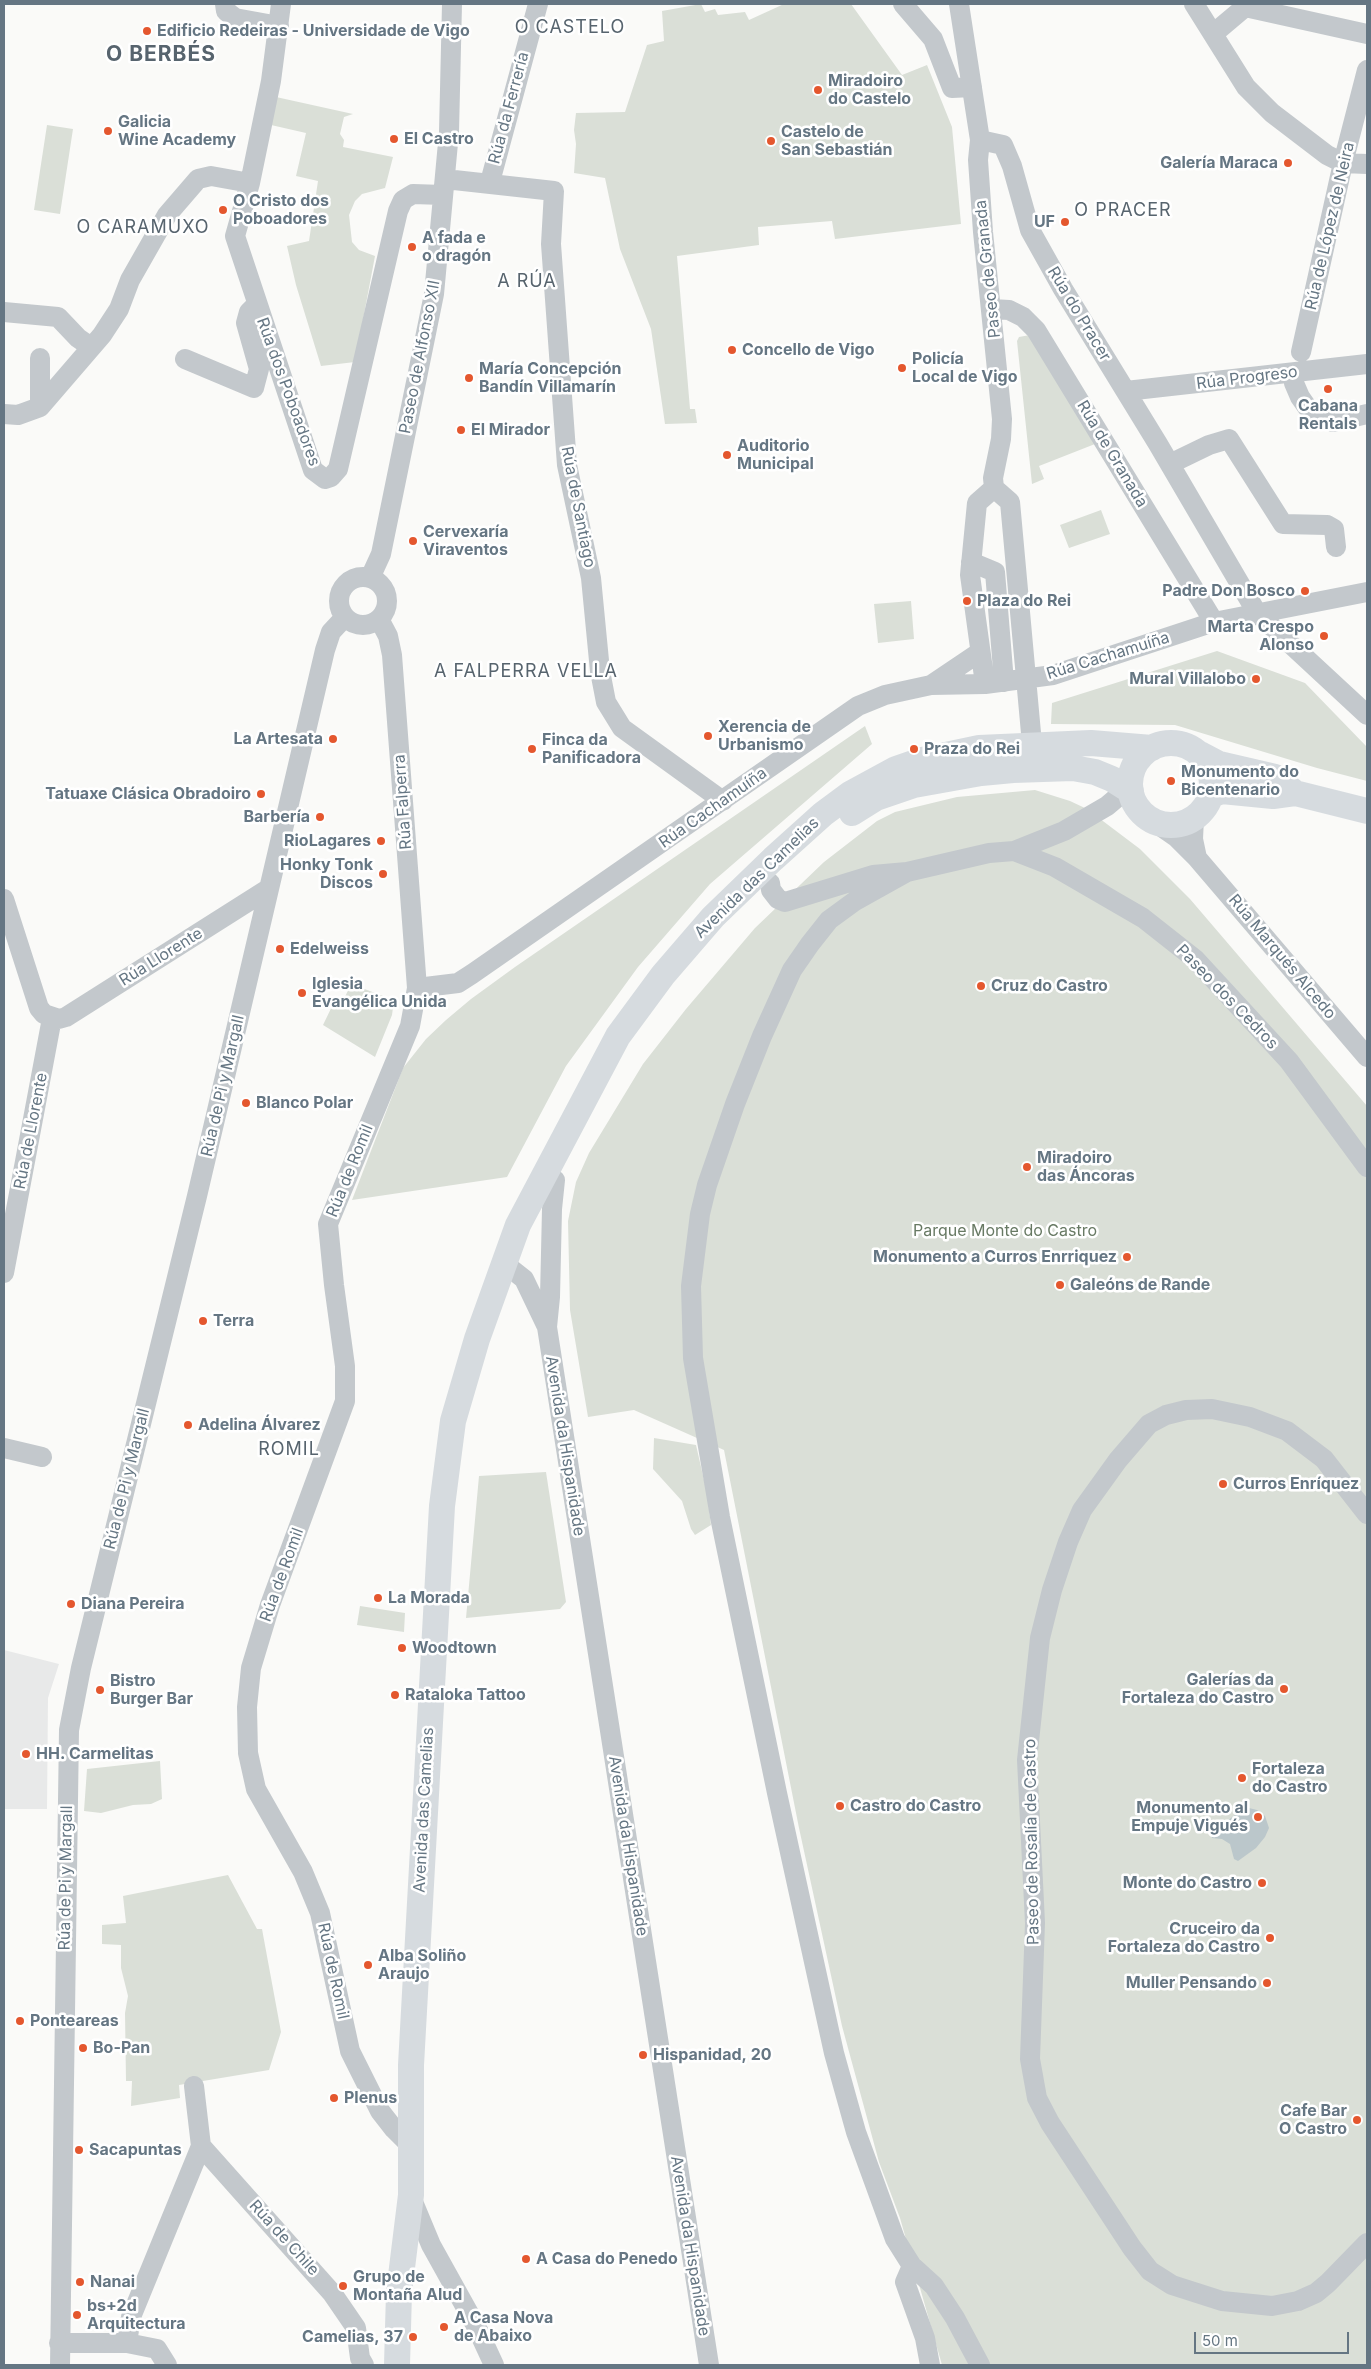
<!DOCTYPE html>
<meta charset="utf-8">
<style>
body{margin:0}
#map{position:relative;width:1371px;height:2369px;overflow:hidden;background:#fafaf8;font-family:Inter,sans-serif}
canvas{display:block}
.frame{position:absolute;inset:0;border:5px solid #657683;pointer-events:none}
.scale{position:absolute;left:1194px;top:2332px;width:155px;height:22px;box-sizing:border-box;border:2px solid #657683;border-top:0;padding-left:6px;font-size:15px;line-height:18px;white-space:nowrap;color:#657683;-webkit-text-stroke:4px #fff;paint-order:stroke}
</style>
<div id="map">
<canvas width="1371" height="2369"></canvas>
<div class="frame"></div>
<div class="scale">50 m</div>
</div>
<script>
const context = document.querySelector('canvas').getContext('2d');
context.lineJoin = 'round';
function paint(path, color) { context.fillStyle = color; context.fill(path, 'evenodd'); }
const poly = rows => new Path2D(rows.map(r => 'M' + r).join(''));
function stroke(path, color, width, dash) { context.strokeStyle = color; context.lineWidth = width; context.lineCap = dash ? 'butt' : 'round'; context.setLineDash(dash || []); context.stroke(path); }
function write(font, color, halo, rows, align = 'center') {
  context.font = font + ' Inter,sans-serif'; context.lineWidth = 5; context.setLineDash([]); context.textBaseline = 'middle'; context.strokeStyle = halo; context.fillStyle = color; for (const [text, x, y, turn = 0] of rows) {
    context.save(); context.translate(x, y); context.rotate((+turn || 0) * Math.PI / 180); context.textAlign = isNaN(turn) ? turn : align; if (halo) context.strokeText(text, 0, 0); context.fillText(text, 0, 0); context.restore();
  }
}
paint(poly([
 [4,1650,59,1664,48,1698,47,1809,4,1809]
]), '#e8e9e9');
paint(poly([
 [701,4,705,12,715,9,718,15,745,12,749,20,784,4,851,4,902,75,927,65,952,127,961,224,835,239,832,221,758,227,759,245,677,256,690,409,695,409,697,423,665,424,651,329,620,249,605,178,574,173,576,144,574,130,576,113,625,112,647,45,664,41,662,11],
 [276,97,353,114,344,117,340,134,344,140,343,147,393,157,385,188,362,194,355,201,349,215,352,242,359,250,375,256,355,362,321,366,296,285,287,246,309,241,318,181,296,176,306,133,271,125],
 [47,125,73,129,60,214,34,210],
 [1030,335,1095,444,1039,466,1044,479,1032,484,1017,341,1019,337],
 [1101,510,1110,534,1069,548,1060,525],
 [911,601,914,639,878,643,874,604],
 [1217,651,1305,683,1367,747,1367,781,1317,768,1175,725,1051,724,1052,703],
 [865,726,872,744,710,884,638,967,566,1066,507,1177,352,1200,403,1068,426,1039,446,1020,471,999,515,967],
 [1035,790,1070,801,1087,809,1140,849,1190,899,1367,1106,1367,2365,942,2365,900,2218,879,2162,842,2026,799,1828,724,1450,634,1410,588,1417,570,1310,568,1221,576,1182,589,1153,643,1064,686,1009,755,928,824,862,877,821,895,812,957,797],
 [351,984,394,1000,392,1015,375,1057,323,1025,337,996,344,999],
 [654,1438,696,1445,707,1493,711,1525,695,1535,691,1529,682,1501,653,1469],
 [546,1472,566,1602,560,1609,466,1618,479,1476],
 [360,1606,405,1613,404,1632,357,1625],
 [160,1761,162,1799,151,1804,133,1805,101,1813,84,1811,87,1769],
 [228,1875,257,1929,262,1929,281,2032,269,2070,179,2085,180,2098,131,2106,132,2081,126,2081,125,2013,128,1996,121,1968,121,1945,102,1944,102,1925,126,1923,123,1896]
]), '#dadfd7');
paint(poly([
 [1249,1808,1257,1810,1265,1816,1269,1828,1265,1837,1256,1848,1238,1861,1234,1859,1230,1844,1222,1839,1212,1838,1211,1833,1243,1809]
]), '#bbc7cb');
stroke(poly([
 [225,4,226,11,235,18,279,26],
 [281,4,271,81,250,183,235,236,313,470,325,479,331,477,338,469,398,211,403,200,413,194,443,195],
 [903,4,933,39,952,88,972,87],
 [959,4,980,140,978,160,983,232,1002,419,1001,439,993,478,994,488],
 [1194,4,1246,87,1272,113,1327,155,1343,163,1367,164],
 [1245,7,1367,34],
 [1213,34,1245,7,1245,4],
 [980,140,1003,145,1012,166,1030,230,1063,289,1158,444,1257,613,1367,715],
 [445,179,554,191,551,244,567,465,591,578,600,671,606,702,622,728,723,801],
 [490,182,538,4],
 [992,309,1009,310,1023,317,1036,330,1214,622],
 [4,312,58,317,78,338,91,347],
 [1301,352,1343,163,1367,70],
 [185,359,254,388,259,369,246,323,249,312,256,305],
 [1294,383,1300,397,1307,407,1319,416,1333,422,1367,414],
 [1126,391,1367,364],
 [40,407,40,358],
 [4,414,18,415,40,407,102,335,119,309,130,280,167,215,198,179,211,176,250,183],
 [1178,460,1209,445,1229,439,1283,524,1327,525,1334,529,1336,547],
 [971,562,995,572,1004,682],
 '339 601a24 24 0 1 1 48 0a24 24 0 1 1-48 0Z',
 [370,578,381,554,434,294,449,132,452,4],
 [379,619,388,636,392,655,417,988,410,1026,328,1224,334,1285,345,1366,345,1401,270,1605,251,1668,247,1707,248,1753,256,1789,303,1872,320,1913,350,2051,380,2111,394,2129,411,2146],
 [985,684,970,575,977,503,994,488,1010,502,1032,744],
 [931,685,980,652],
 [1194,818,1193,839,1197,858],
 [1153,821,1176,837,1197,858,1367,1057],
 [1014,851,1064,831,1107,806,1120,795,1131,779],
 [907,872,855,901,829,920,810,944,792,970,762,1036,735,1104,707,1185,700,1214,691,1286,693,1358,720,1517,777,1793,834,2053,856,2132,895,2239,912,2266,934,2286,955,2318,980,2365],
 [770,883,771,890,778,899,785,902,873,875,907,872,989,853,1014,851,1055,867,1143,918,1195,959,1289,1061,1367,1167],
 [4,899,39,1008,44,1014,59,1019,66,1017,268,889],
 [417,988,458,983,472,974,858,706,885,695,931,685,985,684,1053,675,1214,622,1367,592],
 [505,1264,524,1279,547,1327,709,2365],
 [4,1273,52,1018],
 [547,1327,550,1297,552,1209,555,1180],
 [4,1448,42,1457],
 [1367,1514,1324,1459,1287,1431,1250,1417,1212,1409,1186,1410,1166,1415,1149,1424,1118,1460,1082,1510,1068,1542,1052,1590,1040,1638,1027,1760,1035,1923,1030,2059,1037,2098,1050,2123,1132,2248,1150,2271,1172,2285,1222,2301,1272,2306,1298,2301,1316,2293,1328,2283,1367,2243],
 [201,2146,332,2293,356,2328,360,2358,364,2365],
 [411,2197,431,2245,476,2326,494,2365],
 [912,2266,905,2282,925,2338,930,2365],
 [59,2343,127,2343,157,2349,167,2365],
 [127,2343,131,2317,201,2146,194,2086],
 [60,2365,69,1730,81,1668,197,1196,325,650,331,632,345,617]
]), '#c3c8cc', 20);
stroke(poly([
 '1130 784a41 41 0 1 1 82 0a41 41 0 1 1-82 0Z',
 [1200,754,1219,764,1275,777,1295,793],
 [1211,795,1222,791,1273,796,1295,793,1367,811],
 [852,813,876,798,914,785,981,773,1013,770,1073,768,1095,772,1112,779,1131,791],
 [397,2365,399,2292,411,2195,411,2065,442,1506,453,1421,477,1339,518,1225,618,1036,663,975,713,917,773,859,823,814,850,794,896,769,922,760,979,748,1091,743,1152,748]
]), '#d6dbdf', 26);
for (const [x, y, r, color] of [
 [147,31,5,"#e4572e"],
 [818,90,5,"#e4572e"],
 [108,131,5,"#e4572e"],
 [394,139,5,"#e4572e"],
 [771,141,5,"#e4572e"],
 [1288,163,5,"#e4572e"],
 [223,210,5,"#e4572e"],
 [1065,222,5,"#e4572e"],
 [412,247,5,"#e4572e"],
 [732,350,5,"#e4572e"],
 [902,368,5,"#e4572e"],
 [469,378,5,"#e4572e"],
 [1328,389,5,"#e4572e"],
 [461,430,5,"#e4572e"],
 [727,455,5,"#e4572e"],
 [413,541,5,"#e4572e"],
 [1305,591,5,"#e4572e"],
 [967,601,5,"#e4572e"],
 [1324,636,5,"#e4572e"],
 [1256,679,5,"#e4572e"],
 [708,736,5,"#e4572e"],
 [333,739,5,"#e4572e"],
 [532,749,5,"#e4572e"],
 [914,749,5,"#e4572e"],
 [1171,781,5,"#e4572e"],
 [261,794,5,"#e4572e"],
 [320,817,5,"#e4572e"],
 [381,841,5,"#e4572e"],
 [383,874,5,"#e4572e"],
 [280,949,5,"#e4572e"],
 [981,986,5,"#e4572e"],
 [302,993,5,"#e4572e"],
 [246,1103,5,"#e4572e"],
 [1027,1167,5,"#e4572e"],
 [1127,1257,5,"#e4572e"],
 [1060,1285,5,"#e4572e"],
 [203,1321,5,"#e4572e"],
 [188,1425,5,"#e4572e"],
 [1223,1484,5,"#e4572e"],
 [378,1598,5,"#e4572e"],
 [71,1604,5,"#e4572e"],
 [402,1648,5,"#e4572e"],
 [1284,1689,5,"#e4572e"],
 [100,1690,5,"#e4572e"],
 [395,1695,5,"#e4572e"],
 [26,1754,5,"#e4572e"],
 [1242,1778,5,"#e4572e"],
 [840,1806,5,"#e4572e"],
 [1258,1817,5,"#e4572e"],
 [1262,1883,5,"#e4572e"],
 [1270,1938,5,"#e4572e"],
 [368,1965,5,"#e4572e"],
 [1267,1983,5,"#e4572e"],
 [20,2021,5,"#e4572e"],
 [83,2048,5,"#e4572e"],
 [643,2055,5,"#e4572e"],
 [334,2098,5,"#e4572e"],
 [1357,2120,5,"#e4572e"],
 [79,2150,5,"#e4572e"],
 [526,2259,5,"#e4572e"],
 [80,2282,5,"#e4572e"],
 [343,2286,5,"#e4572e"],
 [77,2315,5,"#e4572e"],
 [444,2327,5,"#e4572e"],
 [413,2337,5,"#e4572e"]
]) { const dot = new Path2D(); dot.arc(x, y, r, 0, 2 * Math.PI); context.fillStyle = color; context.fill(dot); stroke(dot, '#fff', 2); }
write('bold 16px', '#657683', '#fff', [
 ["Edificio Redeiras - Universidade de Vigo",157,31],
 ["Miradoiro",828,81],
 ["do Castelo",828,99],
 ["Galicia",118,122],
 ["Wine Academy",118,140],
 ["Castelo de",781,132],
 ["San Sebastián",781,150],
 ["El Castro",404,139],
 ["Galería Maraca",1278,163,"right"],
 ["O Cristo dos",233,201],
 ["Poboadores",233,219],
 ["UF",1055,222,"right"],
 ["A fada e",422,238],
 ["o dragón",422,256],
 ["Concello de Vigo",742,350],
 ["Policía",912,359],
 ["Local de Vigo",912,377],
 ["María Concepción",479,369],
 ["Bandín Villamarín",479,387],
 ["Cabana",1328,406,"center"],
 ["Rentals",1328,424,"center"],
 ["El Mirador",471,430],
 ["Auditorio",737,446],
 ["Municipal",737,464],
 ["Cervexaría",423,532],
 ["Viraventos",423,550],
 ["Padre Don Bosco",1295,591,"right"],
 ["Plaza do Rei",977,601],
 ["Marta Crespo",1314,627,"right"],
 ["Alonso",1314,645,"right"],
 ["Mural Villalobo",1246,679,"right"],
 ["Xerencia de",718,727],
 ["Urbanismo",718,745],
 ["La Artesata",323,739,"right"],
 ["Finca da",542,740],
 ["Panificadora",542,758],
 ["Praza do Rei",924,749],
 ["Monumento do",1181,772],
 ["Bicentenario",1181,790],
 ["Tatuaxe Clásica Obradoiro",251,794,"right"],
 ["Barbería",310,817,"right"],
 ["RioLagares",371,841,"right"],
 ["Honky Tonk",373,865,"right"],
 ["Discos",373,883,"right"],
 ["Edelweiss",290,949],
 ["Iglesia",312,984],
 ["Evangélica Unida",312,1002],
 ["Cruz do Castro",991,986],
 ["Blanco Polar",256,1103],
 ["Miradoiro",1037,1158],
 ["das Áncoras",1037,1176],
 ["Monumento a Curros Enrriquez",1117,1257,"right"],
 ["Galeóns de Rande",1070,1285],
 ["Terra",213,1321],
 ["Adelina Álvarez",198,1425],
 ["Curros Enríquez",1233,1484],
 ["La Morada",388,1598],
 ["Diana Pereira",81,1604],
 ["Woodtown",412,1648],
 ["Galerías da",1274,1680,"right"],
 ["Fortaleza do Castro",1274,1698,"right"],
 ["Bistro",110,1681],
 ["Burger Bar",110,1699],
 ["Rataloka Tattoo",405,1695],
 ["HH. Carmelitas",36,1754],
 ["Fortaleza",1252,1769],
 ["do Castro",1252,1787],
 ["Castro do Castro",850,1806],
 ["Monumento al",1248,1808,"right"],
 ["Empuje Vigués",1248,1826,"right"],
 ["Monte do Castro",1252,1883,"right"],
 ["Cruceiro da",1260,1929,"right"],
 ["Fortaleza do Castro",1260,1947,"right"],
 ["Alba Soliño",378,1956],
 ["Araujo",378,1974],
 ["Muller Pensando",1257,1983,"right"],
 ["Ponteareas",30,2021],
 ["Bo-Pan",93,2048],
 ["Hispanidad, 20",653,2055],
 ["Plenus",344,2098],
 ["Cafe Bar",1347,2111,"right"],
 ["O Castro",1347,2129,"right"],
 ["Sacapuntas",89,2150],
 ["A Casa do Penedo",536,2259],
 ["Grupo de",353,2277],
 ["Montaña Alud",353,2295],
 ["Nanai",90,2282],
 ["bs+2d",87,2306],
 ["Arquitectura",87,2324],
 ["A Casa Nova",454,2318],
 ["de Abaixo",454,2336],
 ["Camelias, 37",403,2337,"right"]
], 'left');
write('16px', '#657683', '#fff', [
 ["Rúa da Ferrería",509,108,-75],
 ["Rúa de López de Neira",1330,226,-77],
 ["Paseo de Granada",988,269,-96],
 ["Rúa do Pracer",1079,314,59],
 ["Paseo de Alfonso XII",420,357,-79],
 ["Rúa Progreso",1247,378,-7],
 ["Rúa dos Poboadores",288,392,70],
 ["Rúa de Granada",1112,454,59],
 ["Rúa de Santiago",578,507,79],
 ["Rúa Cachamuíña",1108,656,-17],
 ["Rúa Falperra",403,802,-94],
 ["Rúa Cachamuíña",713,808,-35],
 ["Avenida das Camelias",757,878,-44],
 ["Rúa Llorente",161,957,-32],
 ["Rúa Marqués Alcedo",1282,957,50],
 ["Paseo dos Cedros",1227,997,46],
 ["Rúa de Pi y Margall",223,1086,-77],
 ["Rúa de Llorente",31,1131,-79],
 ["Rúa de Romil",350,1171,-68],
 ["Avenida da Hispanidade",565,1446,81],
 ["Rúa de Pi y Margall",127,1479,-76],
 ["Rúa de Romil",282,1575,-70],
 ["Avenida das Camelias",424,1810,-87],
 ["Paseo de Rosalía de Castro",1032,1842,-91],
 ["Avenida da Hispanidade",628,1846,81],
 ["Rúa de Pi y Margall",66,1878,-89],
 ["Rúa de Romil",333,1971,78],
 ["Rúa de Chile",284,2238,48],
 ["Avenida da Hispanidade",690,2246,81]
]);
write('16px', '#687a64', '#fff', [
 ["Parque Monte do Castro",1005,1231]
]);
context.letterSpacing = '1px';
write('18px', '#57646e', '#fff', [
 ["O CASTELO",570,28],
 ["O PRACER",1123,211],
 ["O CARAMUXO",143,228],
 ["A RÚA",527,282],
 ["A FALPERRA VELLA",526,672],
 ["ROMIL",289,1450]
]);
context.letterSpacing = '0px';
context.letterSpacing = '1px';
write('bold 21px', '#57646e', '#fff', [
 ["O BERBÉS",161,55]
]);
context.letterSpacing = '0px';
</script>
